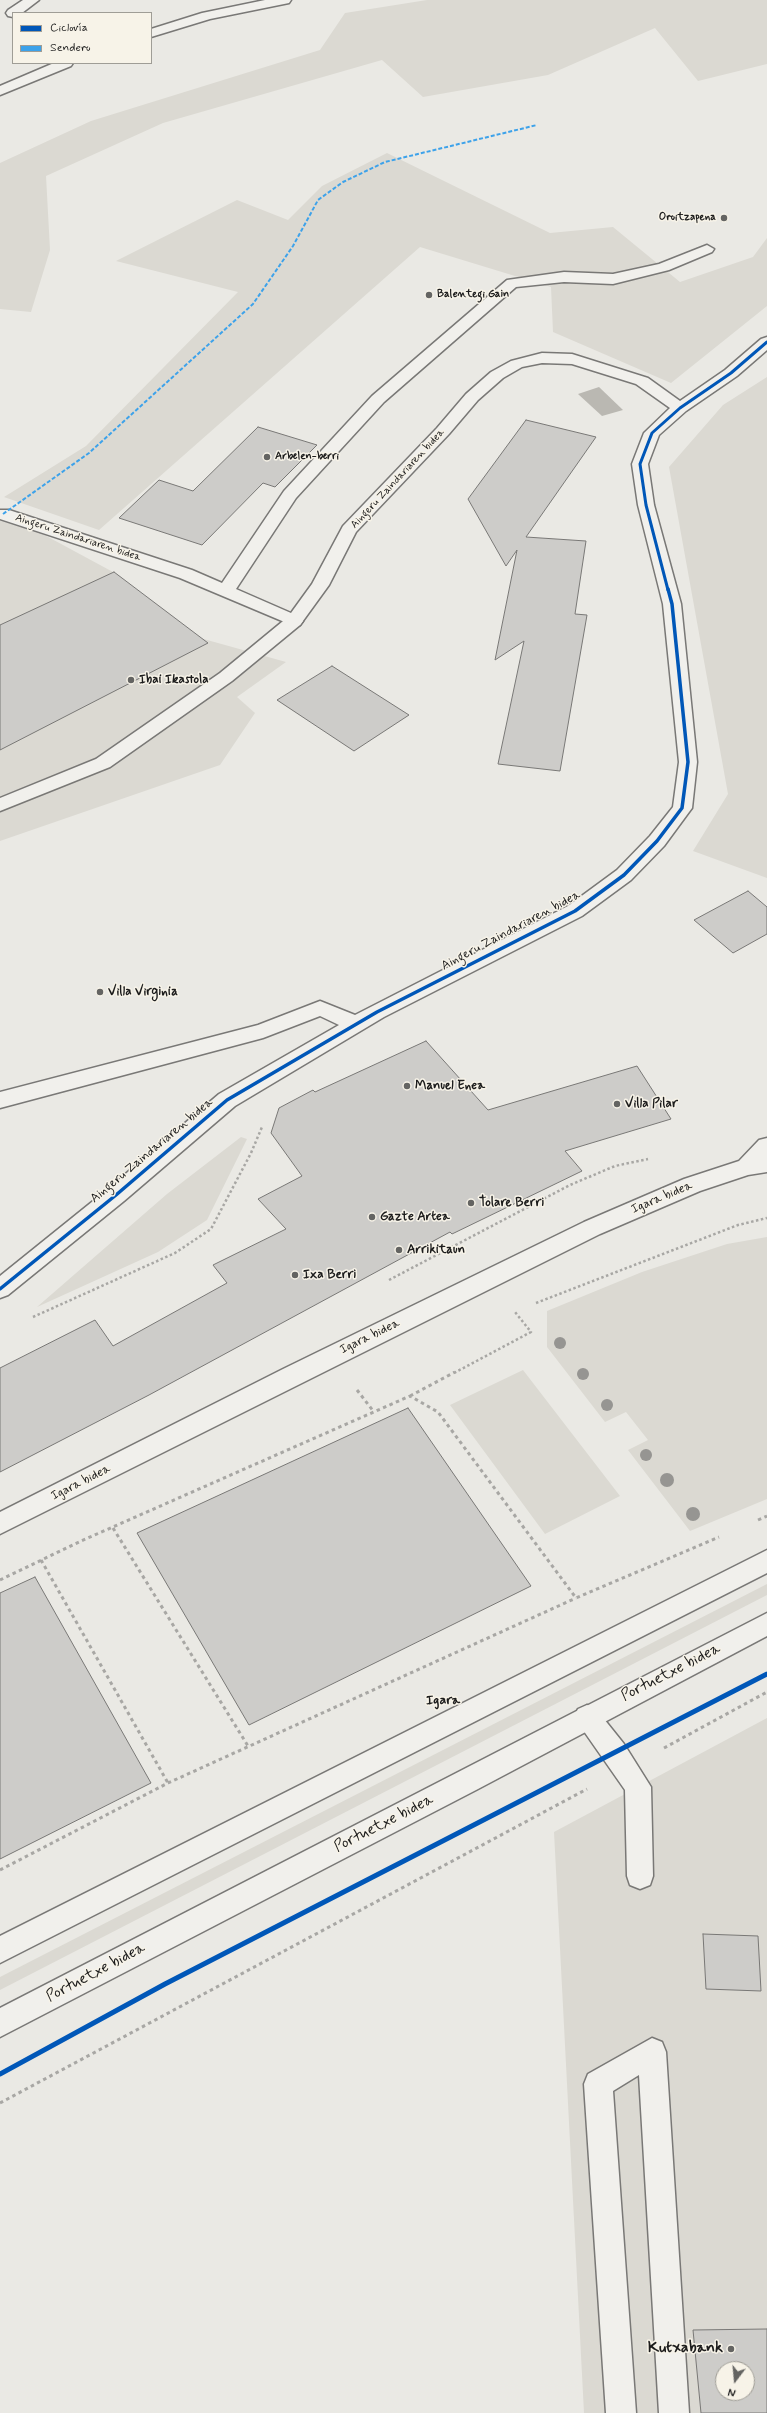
<!DOCTYPE html>
<meta charset="utf-8">
<style>
body{margin:0}
#map{position:relative;width:767px;height:2413px;overflow:hidden;background:#eae9e4;font-family:Mynerve,sans-serif}
canvas{display:block}
.legend{position:absolute;left:12px;top:12px;width:140px;height:52px;box-sizing:border-box;background:#f7f3e8;border:1px solid #9f9d96;margin:0;padding:5px 7px;list-style:none;font-size:12px;color:#1c1c1c}
.legend li{display:flex;align-items:center;gap:8px;height:20px}
.legend b{width:20px;border:1px solid #9f9d96}
.north{position:absolute;left:715px;top:2361px;width:40px;height:40px;box-sizing:border-box;background:#f7f3e8;border:1px solid #9f9d96;border-radius:50%;rotate:196deg;font-size:11px;font-weight:700;line-height:16px;text-align:center;color:#1c1c1c}
.north::after{content:'';display:block;margin:auto;width:14px;height:18px;background:#646462;clip-path:polygon(50% 0,100% 100%,50% 72%,0 100%)}
</style>
<div id="map">
<canvas width="767" height="2413"></canvas>
<ul class="legend">
<li><b style="height:5px;background:#0057b8"></b>Ciclovía</li>
<li><b style="height:5px;background:#3da2ea"></b>Sendero</li>
</ul>
<div class="north">N</div>
</div>
<script>
const context = document.querySelector('canvas').getContext('2d');
context.lineJoin = 'round';
function paint(path, color) { context.fillStyle = color; context.fill(path, 'evenodd'); }
const poly = rows => new Path2D(rows.map(r => 'M' + r).join(''));
function stroke(path, color, width, dash) { context.strokeStyle = color; context.lineWidth = width; context.lineCap = dash ? 'butt' : 'round'; context.setLineDash(dash || []); context.stroke(path); }
function write(font, color, halo, rows, align = 'center') {
  context.font = font + ' Mynerve,sans-serif'; context.lineWidth = 3; context.setLineDash([]); context.textBaseline = 'middle'; context.strokeStyle = halo; context.fillStyle = color; for (const [text, x, y, turn = 0] of rows) {
    context.save(); context.translate(x, y); context.rotate((+turn || 0) * Math.PI / 180); context.textAlign = isNaN(turn) ? turn : align; if (halo) context.strokeText(text, 0, 0); context.fillText(text, 0, 0); context.restore();
  }
}
paint(poly([
 [427,0,767,0,767,64,698,81,655,28,548,75,423,97,382,60,163,123,46,176,50,250,31,312,0,309,0,163,91,121,320,50,345,13],
 [387,153,550,233,613,227,680,282,753,257,767,238,767,306,671,383,553,332,551,287,420,247,99,530,4,497,86,446,238,292,116,261,237,200,288,220,322,186],
 [767,377,767,878,693,851,728,794,669,467,723,405],
 [0,511,113,572,200,638,286,662,237,697,255,713,220,765,0,841],
 [241,1137,247,1139,207,1220,158,1252,37,1307,167,1194],
 [767,1237,767,1499,690,1531,628,1450,648,1440,626,1412,605,1422,547,1347,547,1311,642,1272,727,1244],
 [523,1370,620,1496,545,1534,450,1405],
 [767,1584,767,1595,0,1990,0,1977],
 [767,1718,767,2413,584,2413,554,1832],
 [723,2369,747,2369,747,2393,723,2393]
]), '#dbd9d2');
paint(poly([
 [599,387,623,410,602,416,578,394]
]), '#bab8b2');
const building = poly([
 [526,420,596,437,526,537,586,541,575,614,587,615,560,771,498,764,524,641,495,660,517,550,506,566,468,499,526,420],
 [258,427,317,445,275,487,263,483,202,545,119,518,159,480,193,491,258,427],
 [114,572,208,643,0,750,0,625,114,572],
 [332,666,409,715,354,751,277,700,332,666],
 [748,891,767,907,767,934,733,953,694,920,748,891],
 [426,1041,488,1110,637,1066,671,1119,565,1151,582,1171,452,1234,450,1232,149,1395,0,1472,0,1368,95,1320,113,1346,227,1283,213,1265,286,1229,258,1199,302,1176,271,1133,279,1108,313,1090,315,1092,426,1041],
 [408,1408,531,1586,249,1725,137,1533,408,1408],
 [35,1577,151,1783,0,1859,0,1593,35,1577],
 [703,1934,758,1936,761,1991,706,1989,703,1934],
 [767,2329,767,2413,701,2413,693,2330,767,2329],
 [723,2369,747,2369,747,2393,723,2393,723,2369]
]);
paint(building, '#cdccc9');
stroke(building, '#797876', 1);
const service = poly([
 [294,616,300,617,303,621,300,625,232,681,110,767,0,811,0,798,96,759,220,673,288,617,294,616],
 [587,1705,596,1709,624,1744,651,1787,653,1876,650,1885,640,1889,630,1885,627,1876,625,1790,574,1717,578,1709,587,1705],
 [652,2038,662,2042,666,2052,689,2413,659,2413,639,2075,613,2091,636,2413,606,2413,584,2084,588,2074,652,2038]
]);
const minor = poly([
 [707,245,714,249,712,252,669,270,613,284,564,282,516,287,384,402,296,498,236,589,291,613,312,584,343,526,437,428,466,394,491,372,511,361,542,353,572,354,648,378,680,401,725,370,761,339,767,337,767,350,737,376,686,411,659,435,648,464,654,505,681,604,697,762,692,808,689,812,664,846,631,880,582,916,384,1017,235,1106,124,1201,8,1295,0,1298,0,1276,108,1189,219,1094,339,1025,320,1016,263,1038,0,1108,0,1092,258,1025,320,1001,355,1015,568,906,617,870,650,836,673,807,679,762,663,604,638,505,632,464,644,433,670,408,636,384,572,364,542,363,522,367,503,378,478,400,449,434,356,532,329,585,300,625,294,626,180,578,0,519,0,510,9,510,192,570,222,583,284,491,372,396,507,280,564,272,613,274,659,264,707,245],
 [767,1138,767,1172,748,1175,700,1191,600,1234,0,1534,0,1512,283,1369,584,1222,684,1179,739,1161,759,1140,767,1138],
 [767,1550,767,1573,0,1963,0,1936,767,1550],
 [767,1613,767,1636,478,1789,0,2037,0,2008,767,1613]
]);
const motorway = poly([
 [23,0,39,0,22,13,13,13,13,17,8,16,6,13,8,10,23,0],
 [265,0,291,0,289,3,210,19,151,37,151,29,202,13,265,0],
 [54,63,73,63,71,66,0,95,0,86,54,63]
]);
stroke(service, '#797876', 3);
stroke(minor, '#797876', 3);
stroke(motorway, '#797876', 3);
stroke(poly([
 [389,1280,570,1185,615,1166,648,1159],
 [536,1303,738,1225,767,1218],
 [33,1317,175,1253,211,1229,251,1153,262,1127],
 [454,1373,531,1332,515,1312]
]), '#a8a7a4', 2.5, [2.5, 2.5]);
stroke(poly([
 [357,1390,374,1412],
 [410,1396,455,1372],
 [758,1520,767,1516],
 [113,1528,248,1746],
 [41,1560,168,1783],
 [0,1580,81,1541,410,1396,438,1412,576,1598,719,1537],
 [664,1748,767,1692],
 [0,1870,168,1783,576,1598],
 [0,2103,587,1789]
]), '#a8a7a4', 3, [3.5, 3.5]);
paint(service, '#f1f0ec');
paint(minor, '#f1f0ec');
paint(motorway, '#f1f0ec');
stroke(poly([
 [3,514,89,453,253,304,293,246,318,200,343,182,385,162,537,125]
]), '#3da2ea', 2, [4, 2]);
stroke(poly([
 [668,590,646,505,640,464,652,433,680,408,731,373,767,342]
]), '#0057b8', 3);
stroke(poly([
 [0,1289,116,1195,227,1100,377,1012,575,911,624,875,657,841,682,808,688,762,672,604,668,589]
]), '#0057b8', 3.5);
stroke(poly([
 [0,2074,165,1984,767,1674]
]), '#0057b8', 5);
context.fillStyle = '#969592';
for (const [x, y, r] of [
 [560,1343,6],
 [583,1374,6],
 [607,1405,6],
 [646,1455,6],
 [667,1480,7],
 [693,1514,7]
]) { context.beginPath(); context.arc(x, y, r, 0, 2 * Math.PI); context.fill(); }
for (const [x, y, r, color] of [
 [724,218,4,"#646462"],
 [429,295,4,"#646462"],
 [267,457,4,"#646462"],
 [131,680,4,"#646462"],
 [100,992,4,"#646462"],
 [407,1086,4,"#646462"],
 [617,1104,4,"#646462"],
 [471,1203,4,"#646462"],
 [372,1217,4,"#646462"],
 [399,1250,4,"#646462"],
 [295,1275,4,"#646462"],
 [731,2349,4,"#646462"]
]) { const dot = new Path2D(); dot.arc(x, y, r, 0, 2 * Math.PI); context.fillStyle = color; context.fill(dot); stroke(dot, '#f7f3e8', 1.5); }
write('bold 11px', '#1c1c1c', '#f7f3e8', [
 ["Oroitzapena",716,218,"right"],
 ["Balentegi Gain",437,295],
 ["Arbelen-berri",275,457]
], 'left');
write('11px', '#1c1c1c', '#f7f3e8', [
 ["Aingeru Zaindariaren bidea",398,479,-47],
 ["Aingeru Zaindariaren bidea",78,538,18]
]);
write('bold 13px', '#1c1c1c', '#f7f3e8', [
 ["Ibai Ikastola",139,680],
 ["Villa Virginia",108,992],
 ["Manuel Enea",415,1086],
 ["Villa Pilar",625,1104],
 ["Tolare Berri",479,1203],
 ["Gazte Artea",380,1217],
 ["Arrikitaun",407,1250],
 ["Ixa Berri",303,1275]
], 'left');
write('13px', '#1c1c1c', '#f7f3e8', [
 ["Aingeru Zaindariaren bidea",511,931,-28],
 ["Aingeru Zaindariaren bidea",152,1151,-40],
 ["Igara bidea",662,1198,-23],
 ["Igara bidea",370,1337,-26],
 ["Igara bidea",81,1483,-27]
]);
write('bold 14px', '#1c1c1c', '#f7f3e8', [
 ["Igara",443,1701]
]);
write('16px', '#1c1c1c', '#f7f3e8', [
 ["Portuetxe bidea",671,1673,-27],
 ["Portuetxe bidea",384,1824,-27],
 ["Portuetxe bidea",96,1973,-28]
]);
write('bold 16px', '#1c1c1c', '#f7f3e8', [
 ["Kutxabank",723,2349]
], 'right');
</script>
